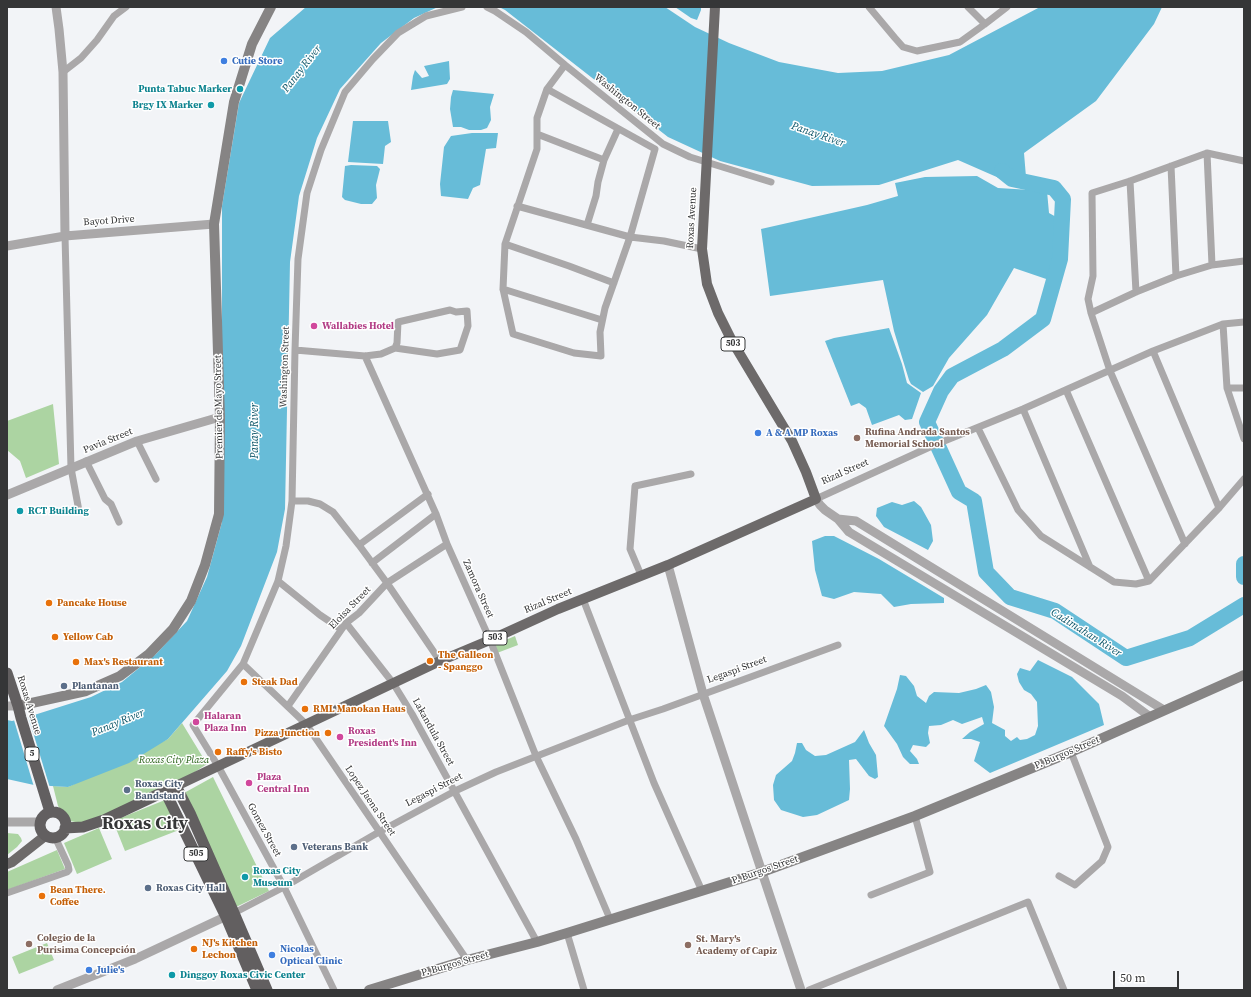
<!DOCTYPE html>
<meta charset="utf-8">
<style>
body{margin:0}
#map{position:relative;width:1251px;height:997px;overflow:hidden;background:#f2f4f7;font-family:"Source Serif 4",serif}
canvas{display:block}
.frame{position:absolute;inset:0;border:8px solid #353637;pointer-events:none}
.scale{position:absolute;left:1113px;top:971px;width:66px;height:18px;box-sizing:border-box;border:2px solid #353637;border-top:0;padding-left:5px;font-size:12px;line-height:14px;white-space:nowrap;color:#353637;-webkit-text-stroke:3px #fff;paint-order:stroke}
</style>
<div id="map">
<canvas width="1251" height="997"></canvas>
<div class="frame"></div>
<div class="scale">50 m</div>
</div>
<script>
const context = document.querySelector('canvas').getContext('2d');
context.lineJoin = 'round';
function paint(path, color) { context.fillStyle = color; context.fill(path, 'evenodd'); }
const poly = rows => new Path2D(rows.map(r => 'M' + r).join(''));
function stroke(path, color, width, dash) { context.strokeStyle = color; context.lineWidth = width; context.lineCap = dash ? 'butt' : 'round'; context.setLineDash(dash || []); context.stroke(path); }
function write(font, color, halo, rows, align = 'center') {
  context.font = font + ' "Source Serif 4",serif'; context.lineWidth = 3; context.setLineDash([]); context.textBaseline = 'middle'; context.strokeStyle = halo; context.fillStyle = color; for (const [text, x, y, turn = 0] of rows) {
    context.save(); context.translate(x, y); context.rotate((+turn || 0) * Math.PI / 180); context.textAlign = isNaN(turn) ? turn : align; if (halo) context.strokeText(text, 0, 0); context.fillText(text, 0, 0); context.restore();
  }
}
paint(poly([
 [53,404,59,464,26,478,20,461,7,450,7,421],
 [515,636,518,645,497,653,494,645],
 [182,723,207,764,184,779,98,819,80,823,70,821,65,816,58,806,53,786,68,787,168,739],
 [213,777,269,891,236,907,184,793],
 [165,800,179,830,125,851,113,821],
 [99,828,112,859,77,874,64,843],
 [7,833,18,834,21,838,22,841,17,847,7,855],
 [57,850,65,869,7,890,7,872],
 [47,943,54,960,19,974,12,957]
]), '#acd4a2');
paint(poly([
 [306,7,438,7,414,18,381,43,340,89,317,138,299,196,290,262,285,509,277,552,241,646,227,671,168,739,129,763,68,787,34,785,7,779,7,720,12,721,31,716,91,697,122,682,156,654,187,621,207,577,222,522,222,206,239,103,270,38],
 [499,7,665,7,695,27,729,43,779,62,838,73,882,71,949,55,1040,7,1162,7,1154,24,1096,101,1024,153,1026,177,1015,185,958,160,879,185,812,186,720,161,668,137,505,10],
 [675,7,701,7,701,10,697,20,691,18],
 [449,61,450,79,447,84,411,90,413,76,415,70,422,78,429,76,424,66],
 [453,90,494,94,490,107,491,120,487,128,481,130,469,130,461,127,453,127,450,109,451,97],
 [353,121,388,121,391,142,385,146,383,164,348,162],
 [472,133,498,133,496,148,486,149,480,185,473,188,468,199,441,196,440,184,444,147,451,136],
 [351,165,377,166,380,169,376,185,377,198,372,204,361,204,345,200,342,197,345,166],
 [977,176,998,188,1047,191,1049,213,1058,218,1062,225,1059,262,1055,282,1014,268,987,315,949,358,933,386,923,392,911,384,909,380,894,331,883,280,770,296,761,229,867,205,898,196,895,183,925,177],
 [889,328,902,364,907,383,921,393,912,419,905,420,899,415,872,425,866,408,859,403,851,406,825,341,834,338],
 [914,501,921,507,931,525,933,541,928,550,884,527,876,516,877,508,892,502,902,505],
 [825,536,834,536,879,559,944,598,944,603,911,604,894,607,881,594,854,592,834,599,822,596,815,570,812,541],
 [1038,660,1072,677,1099,704,1104,725,990,773,974,761,980,742,971,739,962,739,970,732,984,724,982,717,962,724,953,720,941,725,929,726,928,733,930,743,926,747,913,745,910,751,917,759,919,764,910,764,903,757,897,744,884,726,897,689,900,675,906,676,914,686,917,696,926,703,929,696,934,692,959,693,976,689,986,685,991,692,994,707,992,723,1005,730,1005,736,1011,741,1017,737,1020,740,1027,739,1035,735,1038,726,1037,702,1031,694,1024,690,1019,682,1017,674,1020,668,1030,671],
 [864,730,869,743,876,755,878,777,875,779,869,776,856,759,849,760,850,789,849,800,817,815,803,817,781,810,774,800,773,785,776,775,792,761,795,753,797,743,802,743,806,750,815,756,826,755,855,742]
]), '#67bcd8');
paint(poly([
 [28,716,50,788,34,787,14,720]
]), '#f2f4f7');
stroke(poly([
 [1002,171,1012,179,1054,188,1063,199,1060,259,1043,319,1003,349,952,376,941,391,927,422,959,492,974,501,986,572,1010,597,1055,611,1126,658,1190,638,1244,605],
 [1244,564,1244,577]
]), '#67bcd8', 16);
stroke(poly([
 [487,7,495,11,526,32,565,65,663,144,690,157,771,182],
 [869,7,895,38,903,47,917,51,960,42,985,24,1007,7],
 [968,7,985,24],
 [63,72,81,58,97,40,114,16,126,7],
 [547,89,655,149,630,237,605,308,600,332,601,356,574,353,513,334,503,289,505,244,537,149,537,134,604,160,598,182,596,196,587,225],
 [537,134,537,118,547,89,565,65],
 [1207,153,1212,265],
 [604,160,618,129],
 [1171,166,1176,276],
 [1130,181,1136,292],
 [517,206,630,237,664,241,702,249],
 [65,236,71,468,79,511],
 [505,244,569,266,614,283],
 [503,289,602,320],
 [1091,313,1136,292,1176,276,1212,265,1244,261],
 [1223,324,1227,388,1244,439],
 [295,350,365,356,381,354,395,348,437,354,460,350,468,326,467,311,456,312,450,310,398,322,397,343,395,348],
 [1153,351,1219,508],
 [365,356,436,514,447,544,490,640,536,756,576,839,610,919],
 [1227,388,1244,388],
 [1066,390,1149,581],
 [1023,409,1090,567],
 [978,428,1018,510,1041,536,1114,582,1136,584,1149,581,1219,508,1244,479],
 [137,441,156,479],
 [86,461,105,499,111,504,119,522],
 [816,499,932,446,1023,409,1153,351,1223,324,1244,322],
 [292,501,308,501,320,504,333,512,359,545,387,583,440,661],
 [1185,544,1110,371,1091,313,1088,299,1093,276,1092,193,1130,181,1207,153,1244,161],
 [359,545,428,494],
 [372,563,436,514],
 [641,575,630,549,635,486,691,474],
 [278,581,320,615,341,629],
 [583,599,654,783,702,891],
 [346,623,393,683,412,714,537,942],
 [243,664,306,724,467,960],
 [288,706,346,623,359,613,387,583,447,544],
 [1059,876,1075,885,1102,861,1108,847,1071,752],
 [7,893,67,872,69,870,68,865,55,837],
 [871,895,930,872,915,816],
 [234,913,284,887,379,832,455,791,496,772,629,720,663,709,838,645],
 [567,933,584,990],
 [334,990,284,887,218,766,193,725,243,664,278,581,286,546,292,501,295,350,298,259,307,193,321,150,345,92,373,59,398,33,426,16,462,7],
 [809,990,1028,902,1064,990]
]), '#aaa8a9', 7);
stroke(poly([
 [56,7,59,29,63,72,65,236],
 [7,246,65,236,214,224],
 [7,495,137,441,220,417],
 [816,499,820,505,825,510,838,519,849,532,1122,696,1149,716],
 [838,519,856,521,1164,710],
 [668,565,703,694,801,990],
 [7,706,18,706],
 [7,822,40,822],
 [57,990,135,959,231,914]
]), '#aaa8a9', 9);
stroke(poly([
 [18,706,86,691,120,676,149,654,173,629,191,601,205,565,219,514,220,417,214,224,234,102,252,44,271,7],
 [369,990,467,960,537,942,567,933,762,872,915,816,1071,752,1244,675]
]), '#868484', 10);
stroke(poly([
 [176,786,440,661,490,640,558,609,668,565,816,499,806,472,792,441,732,341,718,313,707,284,702,249,715,7],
 [7,864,12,862,45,836]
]), '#6d6a6a', 10);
stroke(poly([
 [7,673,18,706,21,718,50,812],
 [165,791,226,917,257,990],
 '40 825a13 13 0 1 1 26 0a13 13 0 1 1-26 0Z',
 [65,828,83,827,104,820,176,786,190,813,234,913,267,990]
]), '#625f60', 11);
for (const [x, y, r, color] of [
 [224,61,4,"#3f7fe0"],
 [240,89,4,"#0f9aa8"],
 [211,105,4,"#0f9aa8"],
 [314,326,4,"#d1479c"],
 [758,433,4,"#3f7fe0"],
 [857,438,4,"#8d6e63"],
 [20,511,4,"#0f9aa8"],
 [49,603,4,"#e8710a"],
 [55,637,4,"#e8710a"],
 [430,661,4,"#e8710a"],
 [76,662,4,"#e8710a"],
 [244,682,4,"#e8710a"],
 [64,686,4,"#5c6f8a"],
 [305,709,4,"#e8710a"],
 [196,722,4,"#d1479c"],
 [328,733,4,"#e8710a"],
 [340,737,4,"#d1479c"],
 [218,752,4,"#e8710a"],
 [249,783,4,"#d1479c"],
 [127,790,4,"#5c6f8a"],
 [294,847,4,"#5c6f8a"],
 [245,877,4,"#0f9aa8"],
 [148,888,4,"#5c6f8a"],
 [42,896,4,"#e8710a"],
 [29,944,4,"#8d6e63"],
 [688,945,4,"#8d6e63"],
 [194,949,4,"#e8710a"],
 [272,955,4,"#3f7fe0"],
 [89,970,4,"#3f7fe0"],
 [172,975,4,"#0f9aa8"]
]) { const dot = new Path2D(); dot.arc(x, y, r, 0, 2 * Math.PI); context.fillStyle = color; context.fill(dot); stroke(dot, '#fff', 1.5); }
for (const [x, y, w] of [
 [733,344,24],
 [495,638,24],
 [32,754,14],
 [196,854,24]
]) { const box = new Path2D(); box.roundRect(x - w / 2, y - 7, w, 14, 3); context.fillStyle = '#fff'; context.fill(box); stroke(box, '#353637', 1); }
write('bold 9px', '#353637', null, [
 ["503",733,344],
 ["503",495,638],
 ["5",32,754],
 ["505",196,854]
]);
write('bold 10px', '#366cbe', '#fff', [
 ["Cutie Store",232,61],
 ["A & A MP Roxas",766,433],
 ["Nicolas",280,949],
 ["Optical Clinic",280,961],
 ["Julie's",97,970]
], 'left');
write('bold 10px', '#0d838f', '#fff', [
 ["Punta Tabuc Marker",232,89,"right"],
 ["Brgy IX Marker",203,105,"right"],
 ["RCT Building",28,511],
 ["Roxas City",253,871],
 ["Museum",253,883],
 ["Dinggoy Roxas Civic Center",180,975]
], 'left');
write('10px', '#353637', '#fff', [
 ["Washington Street",627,102,39],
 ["Roxas Avenue",692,218,-87],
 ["Bayot Drive",109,221,-4],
 ["Washington Street",285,367,-88],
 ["Premier de Mayo Street",219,407,-91],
 ["Pavia Street",108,441,-22],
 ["Rizal Street",845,472,-24],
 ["Zamora Street",478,589,66],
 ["Rizal Street",548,601,-23],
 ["Eloisa Street",350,608,-46],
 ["Legaspi Street",737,670,-20],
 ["Roxas Avenue",29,705,73],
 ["Lakandula Street",433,732,61],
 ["P. Burgos Street",1067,753,-23],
 ["Legaspi Street",434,790,-27],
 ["Lopez Jaena Street",370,801,56],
 ["Gomez Street",264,830,61],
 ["P. Burgos Street",765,870,-19],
 ["P. Burgos Street",455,964,-16]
]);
write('bold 10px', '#b23c85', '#fff', [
 ["Wallabies Hotel",322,326],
 ["Halaran",204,716],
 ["Plaza Inn",204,728],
 ["Roxas",348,731],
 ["President's Inn",348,743],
 ["Plaza",257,777],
 ["Central Inn",257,789]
], 'left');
write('bold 10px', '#785e54', '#fff', [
 ["Rufina Andrada Santos",865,432],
 ["Memorial School",865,444],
 ["Colegio de la",37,938],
 ["Purisima Concepción",37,950],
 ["St. Mary's",696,939],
 ["Academy of Capiz",696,951]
], 'left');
write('bold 10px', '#c56008', '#fff', [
 ["Pancake House",57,603],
 ["Yellow Cab",63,637],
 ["The Galleon",438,655],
 ["- Spanggo",438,667],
 ["Max's Restaurant",84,662],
 ["Steak Dad",252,682],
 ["RML Manokan Haus",313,709],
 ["Pizza Junction",320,733,"right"],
 ["Raffy's Bisto",226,752],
 ["Bean There.",50,890],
 ["Coffee",50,902],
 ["NJ's Kitchen",202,943],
 ["Lechon",202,955]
], 'left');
write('bold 10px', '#4e5e75', '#fff', [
 ["Plantanan",72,686],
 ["Roxas City",135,784],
 ["Bandstand",135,796],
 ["Veterans Bank",302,847],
 ["Roxas City Hall",156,888]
], 'left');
write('italic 10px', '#2a6319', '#fff', [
 ["Roxas City Plaza",174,760]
]);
write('italic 11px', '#0d5669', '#fff', [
 ["Panay River",302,69,-52],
 ["Panay River",818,135,19],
 ["Panay River",255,431,-90],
 ["Cadimahan River",1086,633,32],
 ["Panay River",118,723,-22]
]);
write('bold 18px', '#353637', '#fff', [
 ["Roxas City",145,824]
]);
</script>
